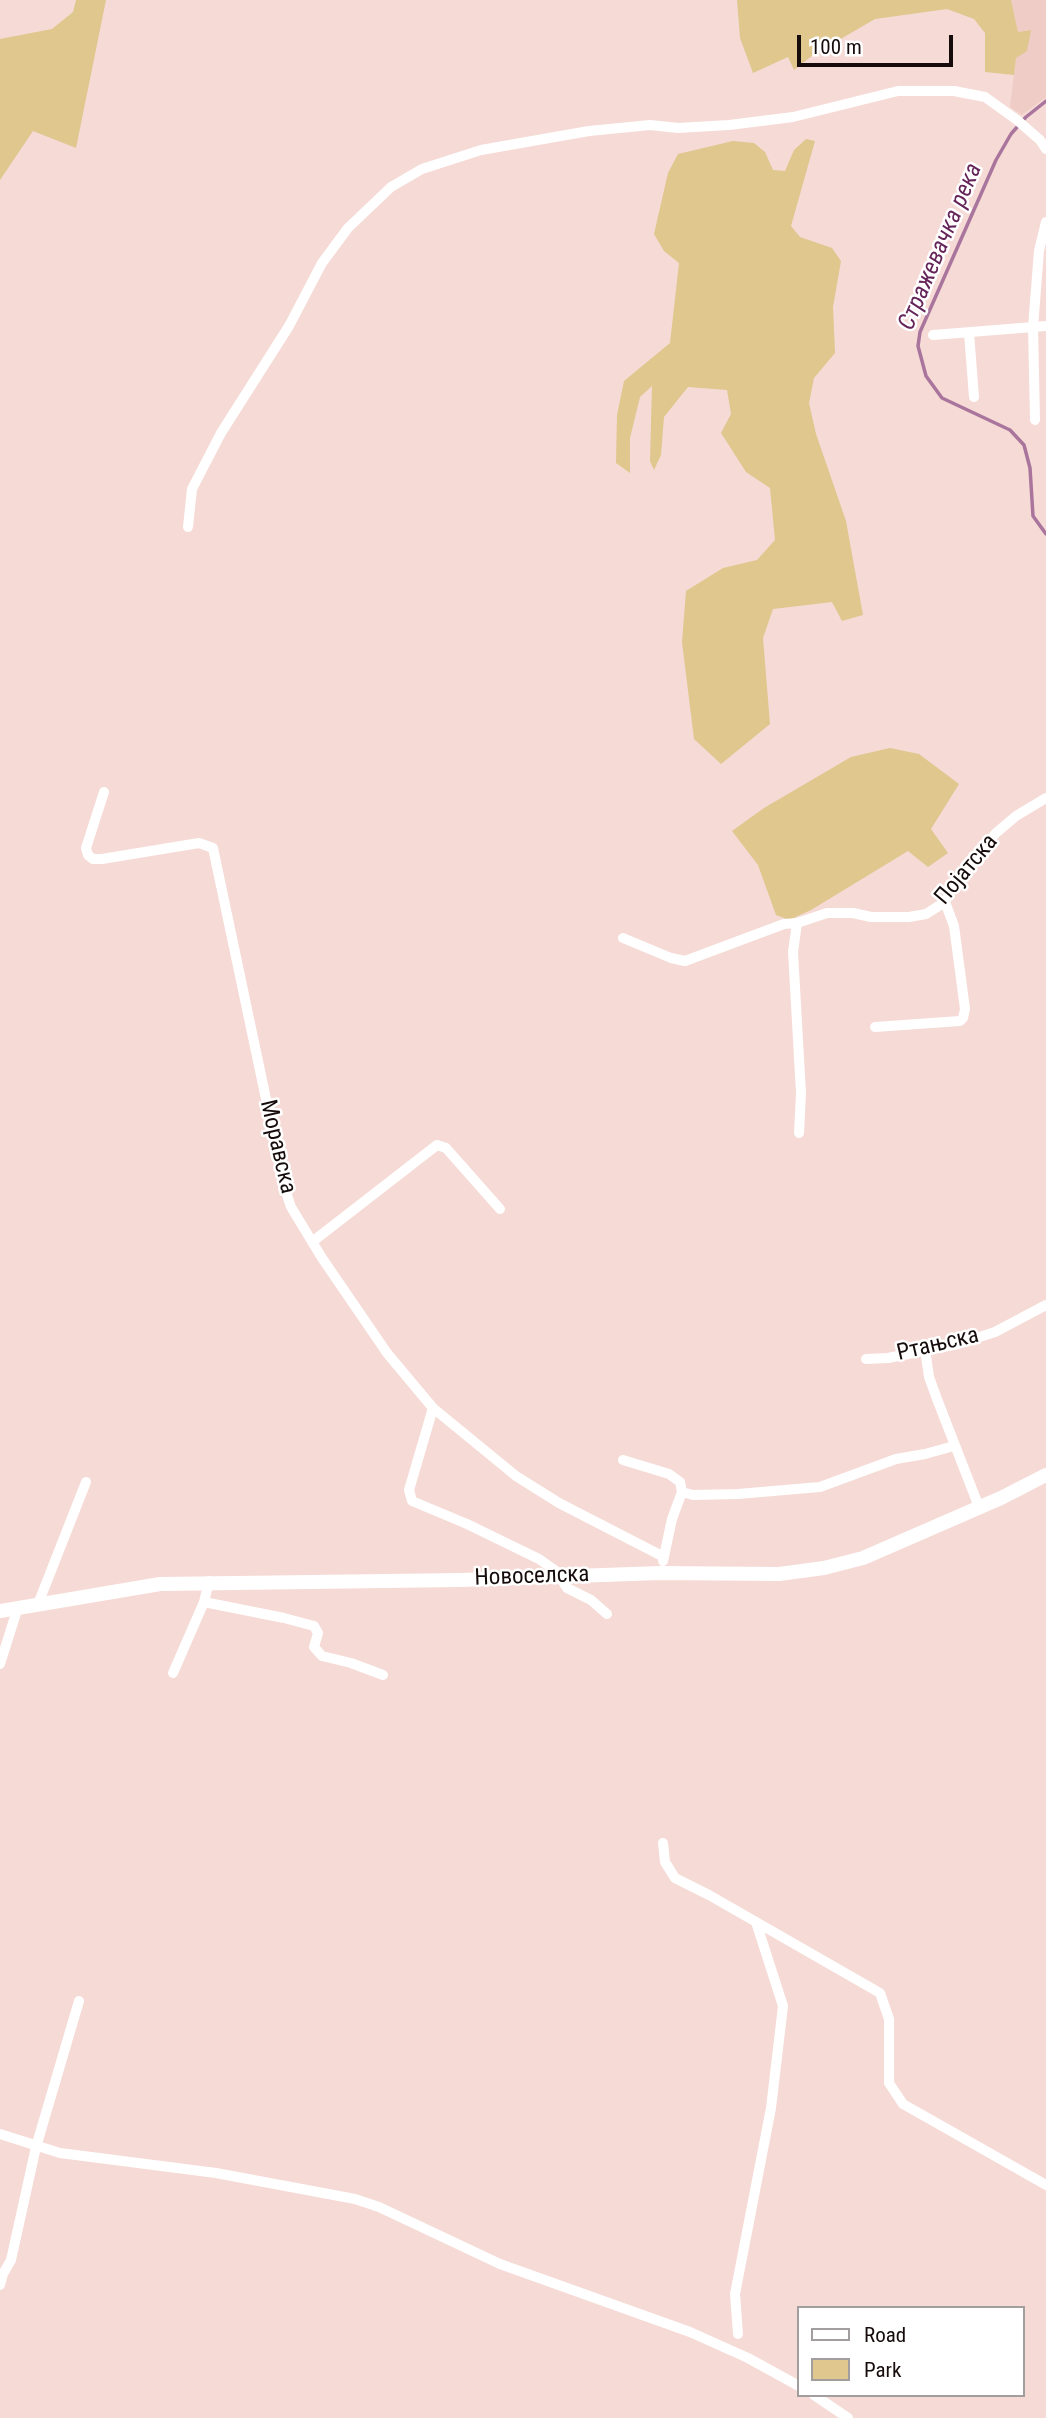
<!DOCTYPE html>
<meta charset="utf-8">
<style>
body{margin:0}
#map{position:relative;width:1046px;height:2418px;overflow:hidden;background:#f6dad5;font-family:"Roboto Condensed",sans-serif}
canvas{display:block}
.legend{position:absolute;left:797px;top:2306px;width:228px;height:91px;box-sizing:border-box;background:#fff;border:2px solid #a19e9d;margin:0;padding:9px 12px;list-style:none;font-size:21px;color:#150c0b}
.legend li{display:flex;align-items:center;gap:14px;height:35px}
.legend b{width:35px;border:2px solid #a19e9d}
.scale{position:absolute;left:797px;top:35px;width:156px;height:32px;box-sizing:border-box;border:4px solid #150c0b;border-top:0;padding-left:9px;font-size:21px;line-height:24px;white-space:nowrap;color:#150c0b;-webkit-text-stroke:5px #fff;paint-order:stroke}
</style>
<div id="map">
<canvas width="1046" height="2418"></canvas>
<ul class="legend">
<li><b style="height:9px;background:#fff"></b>Road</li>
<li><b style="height:19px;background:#dfc78e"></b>Park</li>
</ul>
<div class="scale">100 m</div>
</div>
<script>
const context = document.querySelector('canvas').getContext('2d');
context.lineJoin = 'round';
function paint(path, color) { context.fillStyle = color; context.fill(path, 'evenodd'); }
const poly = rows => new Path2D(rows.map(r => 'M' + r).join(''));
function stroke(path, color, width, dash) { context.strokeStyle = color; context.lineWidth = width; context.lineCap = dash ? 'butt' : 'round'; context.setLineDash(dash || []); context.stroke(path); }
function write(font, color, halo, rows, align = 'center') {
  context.font = font + ' "Roboto Condensed",sans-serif'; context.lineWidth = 5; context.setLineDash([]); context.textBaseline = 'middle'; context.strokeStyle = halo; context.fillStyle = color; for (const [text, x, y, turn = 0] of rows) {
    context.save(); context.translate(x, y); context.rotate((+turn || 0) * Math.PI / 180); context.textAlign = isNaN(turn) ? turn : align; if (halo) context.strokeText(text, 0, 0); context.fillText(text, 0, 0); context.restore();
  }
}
paint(poly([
 [1011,0,1046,0,1046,97,1022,115,1010,107,1016,58,1030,30,1018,32]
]), '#efccc5');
paint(poly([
 [76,0,106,0,76,148,33,131,0,180,0,39,52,29,73,12],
 [737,0,1011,0,1018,32,1031,30,1027,51,1016,58,1014,75,985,72,985,33,974,19,947,9,875,19,813,55,794,70,788,57,753,73,740,38],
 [806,139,815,141,791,226,800,237,832,248,841,261,833,307,835,353,814,378,809,403,816,434,846,521,863,615,842,621,832,602,773,609,763,638,770,724,721,764,694,739,682,642,686,591,723,568,757,560,775,540,770,488,746,472,721,433,731,414,727,390,688,387,664,417,661,455,654,470,650,461,652,386,640,397,630,438,630,473,616,463,617,415,624,381,670,343,679,263,664,251,654,234,668,173,678,154,733,141,754,143,765,152,773,170,785,171,794,150],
 [890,748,919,754,959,784,931,829,948,853,928,867,908,851,811,910,789,920,776,915,758,865,732,831,764,808,851,757]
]), '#dfc78e');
stroke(poly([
 [1046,101,1026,117,1011,134,996,160,920,332,918,346,926,376,942,398,1010,430,1024,445,1030,468,1033,516,1046,534]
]), '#a9759d', 3.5);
stroke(poly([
 [969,333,974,397],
 [933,335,1046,326],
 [1035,420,1033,327,1039,251,1046,222],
 [188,527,192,489,221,433,289,326,322,263,348,228,391,187,422,169,481,150,589,131,650,125,678,128,729,125,793,117,898,91,954,91,985,97,1017,120,1040,140,1046,149],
 [104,792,86,848,88,855,93,859,102,859,199,843,213,848,285,1189,291,1207,322,1258,387,1353,433,1408,516,1476,559,1503,664,1557],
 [623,938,671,958,685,961,784,924,797,923],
 [875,1027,960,1021,963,1018,965,1009,954,926,945,902],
 [799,1133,801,1093,793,952,797,923,827,913,853,913,871,917,909,917,926,914,945,902,960,874,996,833,1016,816,1046,798],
 [312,1242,437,1145,446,1148,500,1209],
 [925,1349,929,1377,937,1399,979,1507],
 [866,1359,888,1358,958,1344,995,1332,1046,1305],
 [433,1408,409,1490,412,1501,467,1524,539,1559,556,1571,567,1588,591,1600,607,1614],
 [623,1460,669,1474,680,1482,682,1492,672,1519,663,1561],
 [682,1492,693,1495,738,1494,820,1487,896,1459,925,1454,954,1446],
 [204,1602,284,1618,314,1626,318,1633,314,1647,322,1656,351,1663,383,1675],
 [38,1604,86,1482],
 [0,1664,18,1607],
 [173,1673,204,1602,209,1581],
 [663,1843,665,1862,675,1878,709,1895,880,1993,889,2019,889,2083,903,2104,1046,2185],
 [0,2134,60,2153,216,2173,355,2199,379,2207,500,2264,690,2332,748,2358,799,2386],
 [0,2285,3,2274,11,2260,36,2147,79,2001],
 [738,2334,735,2294,771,2108,783,2006,756,1922],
 [814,2395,848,2418]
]), '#fff', 10);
stroke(poly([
 [0,1611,160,1584,460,1580,660,1573,779,1574,824,1568,863,1558,1001,1498,1046,1475]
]), '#fff', 14);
write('23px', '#150c0b', '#fff', [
 ["Појатска",967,870,-50],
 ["Моравска",277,1147,77],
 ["Ртањска",938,1345,-13],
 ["Новоселска",532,1577,-2]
]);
write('italic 24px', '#642459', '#fff', [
 ["Стражевачка река",941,247,-67]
]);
</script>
